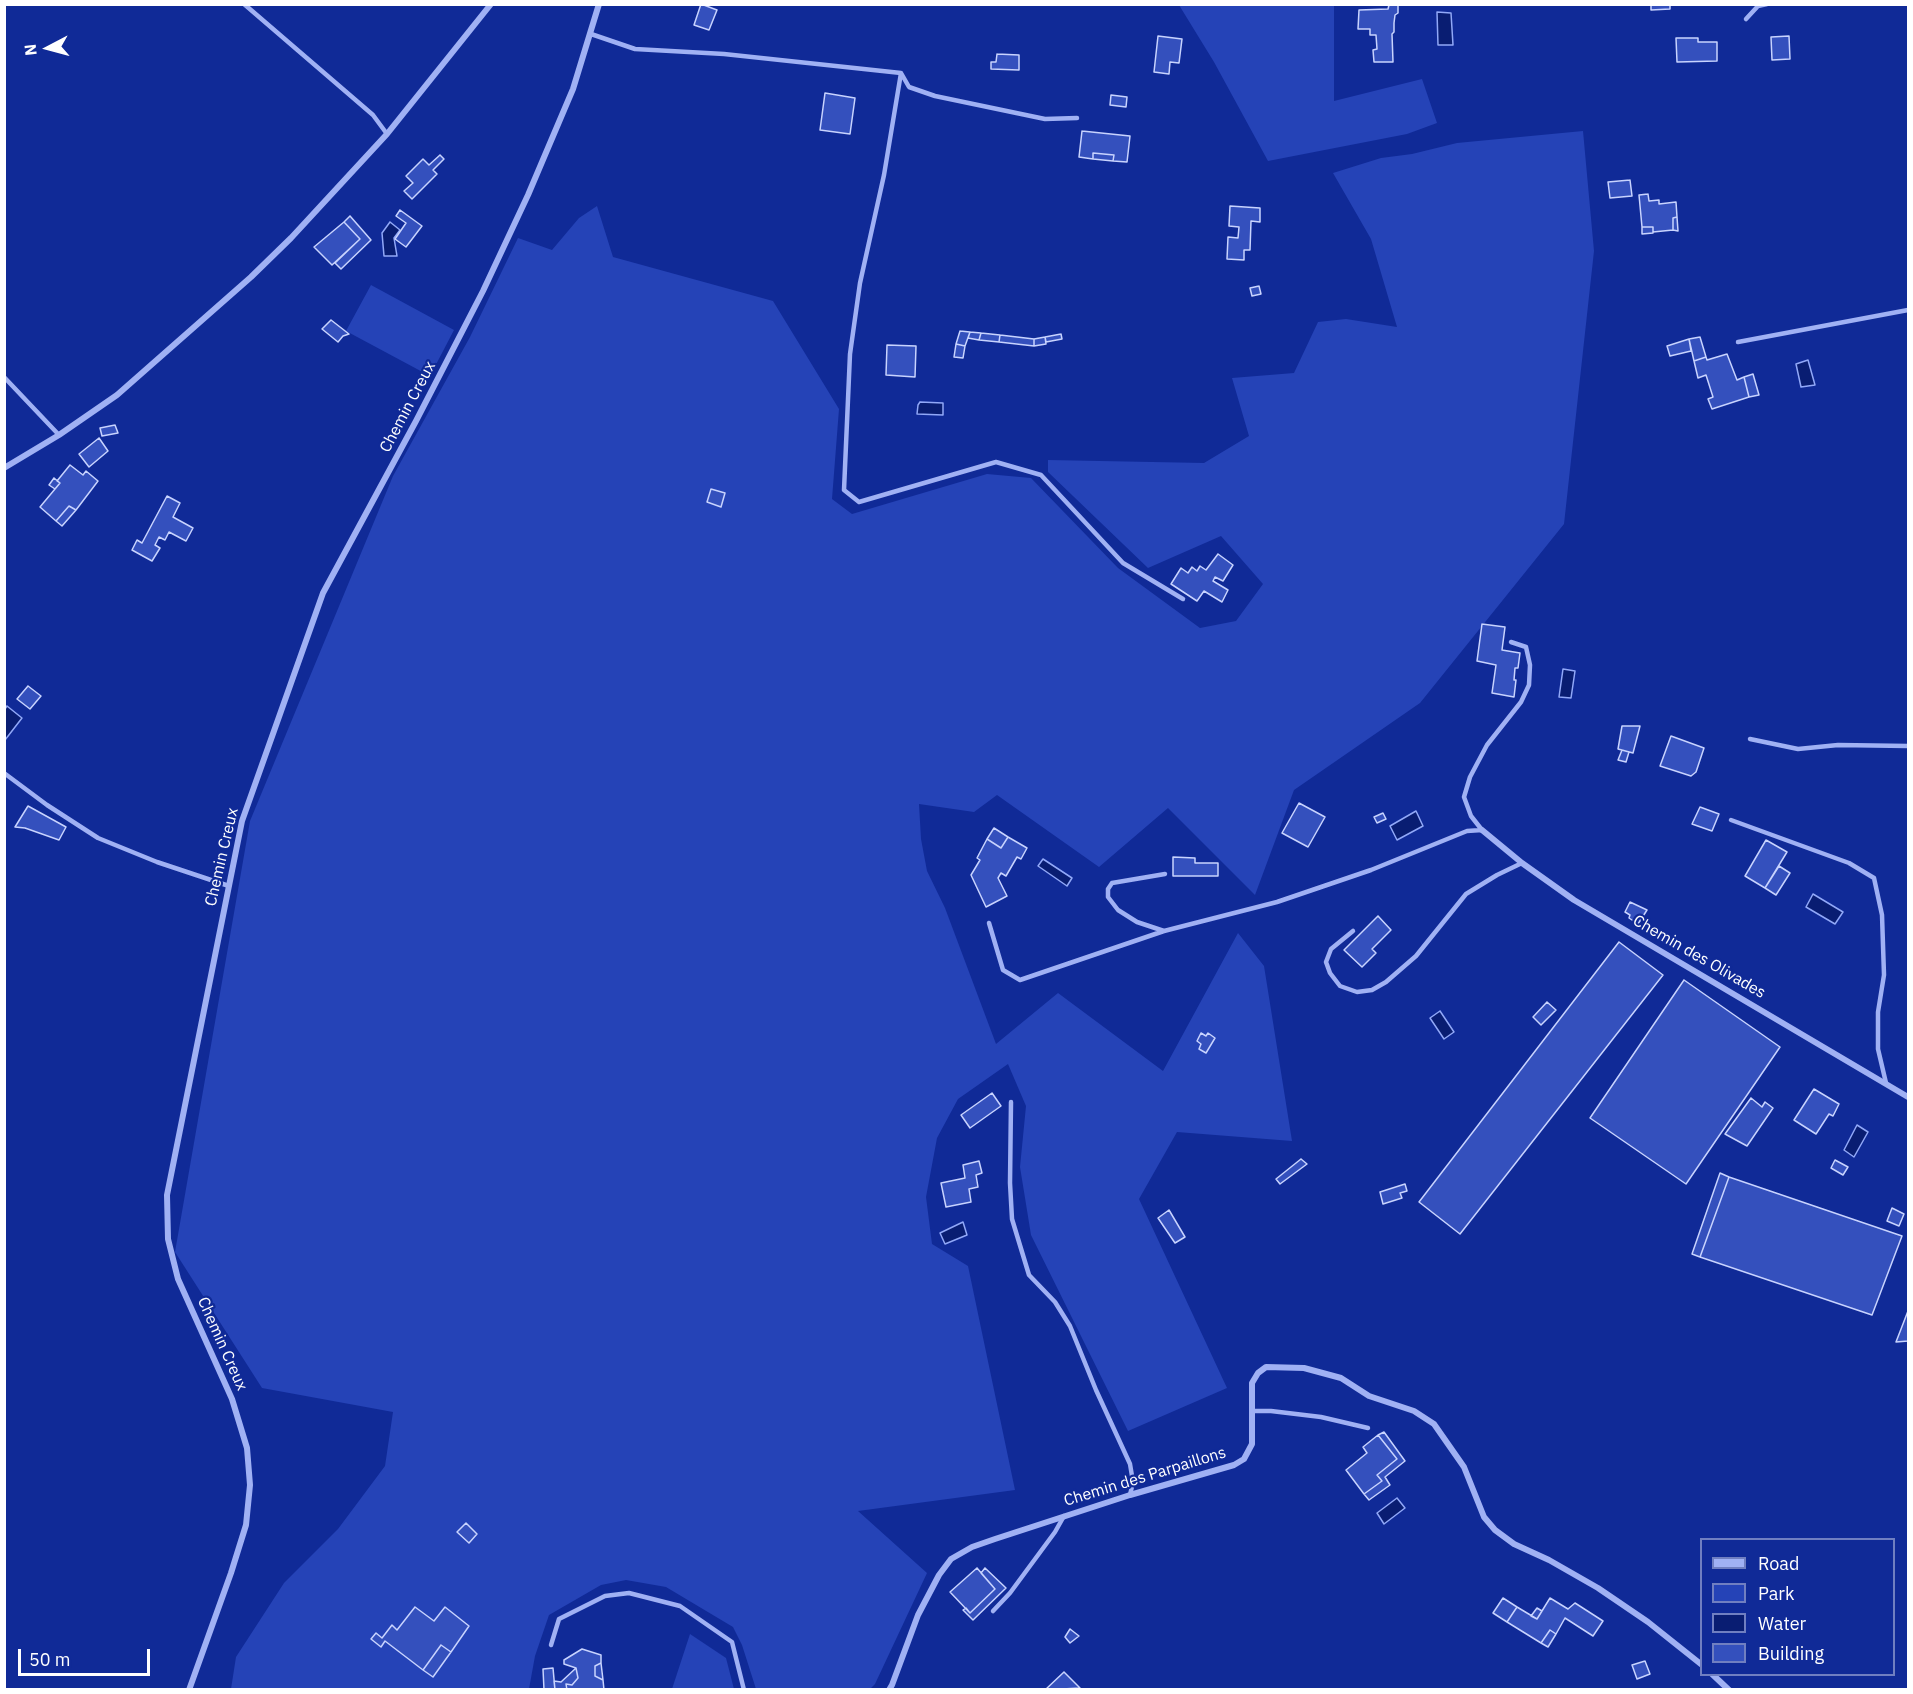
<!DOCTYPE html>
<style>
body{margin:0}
#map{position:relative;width:1913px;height:1694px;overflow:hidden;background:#102a97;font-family:"IBM Plex Sans",sans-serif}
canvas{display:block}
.frame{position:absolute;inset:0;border:6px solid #fff;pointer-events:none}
.legend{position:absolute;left:1700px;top:1538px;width:195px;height:138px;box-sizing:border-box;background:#102a97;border:2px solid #707fc1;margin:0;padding:8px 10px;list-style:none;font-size:18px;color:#fff}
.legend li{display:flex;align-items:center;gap:12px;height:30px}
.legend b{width:30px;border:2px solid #707fc1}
.north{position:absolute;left:18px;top:18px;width:60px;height:60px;-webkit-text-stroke:4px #102a97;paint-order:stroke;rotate:264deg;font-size:16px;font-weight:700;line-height:24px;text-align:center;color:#fff}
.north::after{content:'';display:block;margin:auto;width:21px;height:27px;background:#fff;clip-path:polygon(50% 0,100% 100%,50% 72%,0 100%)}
.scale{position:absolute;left:18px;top:1649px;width:132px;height:27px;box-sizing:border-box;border:3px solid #fff;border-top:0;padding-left:8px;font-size:18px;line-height:21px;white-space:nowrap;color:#fff;-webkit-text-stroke:4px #102a97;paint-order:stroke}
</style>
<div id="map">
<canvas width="1913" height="1694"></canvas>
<div class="frame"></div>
<ul class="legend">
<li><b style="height:8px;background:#a0b1f4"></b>Road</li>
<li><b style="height:16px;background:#2543b7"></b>Park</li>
<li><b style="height:16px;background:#091d72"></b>Water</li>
<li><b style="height:16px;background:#3450bd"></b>Building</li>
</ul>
<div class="north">N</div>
<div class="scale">50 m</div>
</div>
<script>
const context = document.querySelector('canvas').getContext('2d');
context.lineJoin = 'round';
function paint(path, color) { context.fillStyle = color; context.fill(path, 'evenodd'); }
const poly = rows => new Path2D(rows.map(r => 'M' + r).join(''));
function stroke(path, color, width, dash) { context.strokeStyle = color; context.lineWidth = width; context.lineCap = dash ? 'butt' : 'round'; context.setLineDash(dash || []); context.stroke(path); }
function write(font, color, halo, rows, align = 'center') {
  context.font = font + ' "IBM Plex Sans",sans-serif'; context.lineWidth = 4.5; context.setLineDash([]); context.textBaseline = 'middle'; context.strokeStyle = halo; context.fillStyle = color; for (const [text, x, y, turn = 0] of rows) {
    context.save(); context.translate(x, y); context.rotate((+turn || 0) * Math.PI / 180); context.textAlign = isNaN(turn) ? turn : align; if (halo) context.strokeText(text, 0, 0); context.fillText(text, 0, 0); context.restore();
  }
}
paint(poly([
 [1179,5,1334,5,1334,101,1422,79,1437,123,1407,134,1268,161,1214,62],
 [1583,131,1594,251,1564,524,1420,703,1294,790,1255,895,1168,808,1099,867,997,795,974,812,919,804,921,839,927,871,945,908,996,1044,1058,993,1163,1071,1238,933,1264,966,1292,1141,1177,1132,1139,1199,1227,1388,1128,1431,1031,1235,1020,1167,1026,1106,1008,1064,958,1099,937,1138,926,1197,932,1244,968,1266,1015,1490,858,1511,927,1573,875,1684,870,1689,756,1689,742,1645,733,1627,666,1587,626,1580,601,1585,549,1615,535,1656,529,1689,231,1689,236,1657,284,1583,338,1529,385,1466,393,1412,262,1388,175,1252,250,821,393,476,470,337,518,238,552,250,579,218,597,206,613,257,773,301,839,409,832,499,852,514,987,474,1031,478,1118,568,1200,628,1236,621,1263,584,1221,536,1148,568,1048,472,1048,460,1204,463,1249,436,1232,378,1294,373,1318,322,1346,319,1397,327,1371,239,1333,173,1381,158,1412,154,1457,143],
 [371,285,454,330,430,376,346,331],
 [690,1634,726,1658,734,1689,672,1689]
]), '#2543b7');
const water = poly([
 [1437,12,1451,13,1453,45,1438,45,1437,12],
 [390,222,400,230,394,238,397,256,384,256,382,233,390,222],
 [1808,360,1815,385,1801,387,1796,364,1808,360],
 [920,402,943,403,943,415,917,414,918,405,920,402],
 [1563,669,1575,671,1571,698,1559,697,1563,669],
 [7,706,22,718,5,740,5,709,7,706],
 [1416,811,1423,826,1397,840,1390,826,1416,811],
 [1043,859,1072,878,1067,886,1038,866,1043,859],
 [1813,894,1843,912,1835,924,1806,907,1813,894],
 [1440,1011,1454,1032,1444,1039,1430,1018,1440,1011],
 [1857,1125,1868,1132,1854,1157,1844,1150,1857,1125],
 [963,1222,967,1235,945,1244,940,1233,963,1222],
 [1397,1498,1405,1508,1384,1524,1377,1513,1397,1498]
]);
paint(water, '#091d72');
stroke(water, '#91a8f8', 1.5);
const building = poly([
 [701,4,717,10,709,30,694,25,701,4],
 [1651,4,1670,4,1670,9,1651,10,1651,4],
 [1389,5,1398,5,1398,13,1395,15,1394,23,1394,32,1392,34,1393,62,1374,62,1373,50,1377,49,1376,35,1370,35,1370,29,1358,29,1359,10,1388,9,1389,5],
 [1158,36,1182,39,1179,63,1170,62,1169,74,1154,72,1158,36],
 [1789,36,1790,59,1772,60,1771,37,1789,36],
 [1676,38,1698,38,1698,42,1717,42,1717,61,1677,62,1676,38],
 [997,54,1019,55,1019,70,991,69,991,62,996,62,997,54],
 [825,93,855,98,850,134,820,130,825,93],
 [1111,95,1127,97,1126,107,1110,105,1111,95],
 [1082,131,1130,136,1127,162,1113,161,1114,155,1093,153,1093,159,1079,157,1082,131],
 [1093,153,1114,155,1113,161,1093,159,1093,153],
 [440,155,444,159,433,170,437,174,412,199,404,191,413,183,406,176,423,159,429,165,440,155],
 [1630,180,1632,196,1610,198,1608,182,1630,180],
 [1648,194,1649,201,1659,200,1659,204,1676,202,1677,217,1673,218,1673,230,1653,232,1653,227,1642,227,1639,195,1648,194],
 [1230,206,1260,208,1260,222,1251,221,1250,250,1244,250,1244,260,1227,259,1228,237,1238,238,1239,227,1229,226,1230,206],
 [400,210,422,226,406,247,395,239,406,223,396,216,400,210],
 [350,216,371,240,341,269,335,263,360,239,344,222,350,216],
 [1677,217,1678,231,1673,230,1673,218,1677,217],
 [344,222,360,239,332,265,314,247,344,222],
 [1642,227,1653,227,1653,233,1642,234,1642,227],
 [1259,286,1261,294,1252,296,1250,288,1259,286],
 [331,320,349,334,343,336,338,342,322,329,331,320],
 [960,331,970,332,965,346,956,344,960,331],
 [970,332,981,333,979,340,968,338,970,332],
 [981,333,1000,335,999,342,979,340,981,333],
 [1061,334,1062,339,1046,342,1045,337,1061,334],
 [1000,335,1034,339,1034,346,999,342,1000,335],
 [1045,337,1046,344,1034,346,1034,339,1045,337],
 [1700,337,1706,357,1694,361,1689,339,1700,337],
 [1689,339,1691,351,1670,356,1667,346,1689,339],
 [956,344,965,346,963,358,954,357,956,344],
 [887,345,916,346,915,377,886,375,887,345],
 [1727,354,1737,380,1744,377,1749,397,1712,409,1708,399,1713,397,1706,375,1698,378,1694,361,1706,357,1707,360,1727,354],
 [1753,374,1759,395,1749,397,1744,377,1753,374],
 [115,425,118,433,102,436,100,428,115,425],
 [99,438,108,451,89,467,79,454,99,438],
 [70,465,83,475,86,471,98,481,76,510,69,506,56,521,40,507,60,483,57,481,70,465],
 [54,478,60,483,55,489,49,485,54,478],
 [711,489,725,493,721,507,707,502,711,489],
 [167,496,180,503,173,517,193,528,186,541,169,532,165,540,159,537,155,545,160,548,152,561,132,550,137,540,142,543,167,496],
 [69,506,76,510,62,526,56,521,69,506],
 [1218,554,1233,565,1223,581,1215,577,1213,581,1228,590,1222,602,1204,591,1197,601,1171,584,1181,568,1188,573,1192,567,1197,571,1200,566,1206,570,1218,554],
 [1482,624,1505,627,1502,650,1520,653,1518,668,1515,668,1514,680,1516,680,1514,697,1492,693,1496,665,1477,661,1482,624],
 [28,686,41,696,30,709,17,699,28,686],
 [1622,726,1640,726,1633,753,1618,749,1622,726],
 [1671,736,1704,748,1696,772,1691,776,1660,766,1671,736],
 [1622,750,1629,752,1626,762,1618,760,1622,750],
 [1299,803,1325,817,1308,847,1282,833,1299,803],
 [28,806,66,827,59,840,25,828,15,827,28,806],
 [1700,807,1719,814,1712,831,1692,824,1700,807],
 [1383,813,1386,819,1377,823,1374,817,1383,813],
 [994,828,1008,837,1001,848,987,839,994,828],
 [1008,837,1027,848,1021,859,1017,857,1006,876,1001,873,998,878,1007,896,986,907,971,875,980,860,977,858,987,839,1001,848,1008,837],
 [1766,840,1787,852,1765,888,1745,876,1766,840],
 [1173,857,1195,858,1195,863,1218,863,1218,876,1173,876,1173,857],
 [1779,866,1790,873,1776,895,1765,888,1779,866],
 [1630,902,1647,910,1638,924,1629,918,1630,915,1625,912,1630,902],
 [1378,916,1391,930,1372,949,1376,953,1362,967,1344,950,1378,916],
 [1619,942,1663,975,1460,1234,1419,1202,1619,942],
 [1684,980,1780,1047,1686,1184,1590,1118,1684,980],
 [1547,1002,1556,1010,1541,1025,1533,1017,1547,1002],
 [1201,1033,1206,1036,1208,1033,1215,1038,1206,1053,1199,1049,1201,1044,1197,1041,1201,1033],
 [1814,1089,1839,1104,1833,1116,1829,1114,1816,1134,1794,1120,1814,1089],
 [992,1093,1001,1106,970,1128,961,1115,992,1093],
 [1751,1098,1762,1107,1765,1102,1773,1108,1747,1146,1725,1134,1751,1098],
 [1301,1159,1307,1164,1280,1184,1276,1179,1301,1159],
 [1835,1160,1848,1167,1843,1175,1831,1168,1835,1160],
 [979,1161,982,1173,976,1175,978,1187,969,1189,971,1202,946,1207,941,1183,965,1178,963,1165,979,1161],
 [1720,1173,1729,1177,1700,1257,1692,1254,1720,1173],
 [1729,1177,1902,1236,1872,1315,1700,1257,1729,1177],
 [1405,1184,1407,1191,1400,1193,1402,1198,1383,1204,1380,1192,1405,1184],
 [1892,1208,1904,1214,1899,1226,1887,1221,1892,1208],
 [1169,1210,1185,1237,1175,1243,1158,1218,1169,1210],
 [1908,1311,1908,1341,1896,1342,1908,1311],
 [1384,1432,1405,1461,1385,1477,1390,1485,1369,1500,1364,1494,1382,1481,1377,1475,1397,1459,1378,1435,1384,1432],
 [1378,1435,1397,1459,1377,1475,1382,1481,1364,1494,1346,1470,1367,1453,1363,1447,1378,1435],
 [466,1523,477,1534,469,1543,457,1532,466,1523],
 [977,1568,995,1589,970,1613,950,1592,977,1568],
 [985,1568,1006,1588,973,1620,963,1610,966,1608,970,1613,995,1589,981,1573,985,1568],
 [1503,1598,1517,1607,1507,1622,1493,1613,1503,1598],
 [1550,1598,1568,1609,1575,1603,1603,1621,1593,1636,1565,1618,1556,1634,1550,1630,1541,1643,1507,1622,1517,1607,1537,1619,1550,1598],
 [415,1607,434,1621,445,1607,469,1626,451,1652,441,1645,423,1670,385,1641,381,1647,371,1639,376,1633,382,1638,392,1625,397,1630,415,1607],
 [1537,1608,1542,1611,1537,1619,1531,1616,1537,1608],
 [1070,1629,1079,1636,1070,1643,1065,1637,1070,1629],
 [1550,1630,1556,1634,1548,1647,1541,1643,1550,1630],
 [441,1645,451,1652,433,1677,423,1670,441,1645],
 [582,1649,601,1655,601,1663,595,1666,595,1676,603,1680,604,1690,567,1690,566,1684,572,1685,578,1678,576,1668,564,1664,564,1660,582,1649],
 [1645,1661,1650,1674,1637,1679,1632,1665,1645,1661],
 [601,1663,603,1680,595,1676,595,1666,601,1663],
 [553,1668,555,1690,544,1690,543,1669,553,1668],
 [576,1668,578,1678,572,1685,566,1684,567,1690,555,1690,554,1681,561,1682,576,1668],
 [1064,1672,1080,1688,1045,1690,1064,1672]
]);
paint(building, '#3450bd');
stroke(building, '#c8d3fe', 1.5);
stroke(poly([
 [244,4,373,115,387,134],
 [1746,19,1758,6,1767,4],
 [591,34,635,49,724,54,901,73,884,175,860,283,850,354,844,490,859,502,996,462,1041,475,1123,563,1183,599],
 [901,73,909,87,935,96,1045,119,1077,118],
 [1738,342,1908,310],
 [4,377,59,435],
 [1750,739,1798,749,1838,745,1908,746],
 [4,773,47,805,98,838,157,862,229,886],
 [1731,820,1849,863,1874,878,1882,915,1884,975,1878,1012,1878,1049,1886,1083],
 [1482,830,1471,816,1464,797,1470,777,1487,745,1521,702,1529,685,1530,665,1526,647,1511,642],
 [989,923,1003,970,1020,980,1164,931,1277,902,1371,870,1467,831,1482,830],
 [1164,931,1137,922,1118,910,1108,897,1108,889,1112,883,1165,874],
 [1353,931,1331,949,1326,962,1330,973,1340,986,1357,992,1372,990,1386,982,1416,956,1466,894,1497,875,1522,863],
 [1011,1102,1010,1183,1012,1219,1029,1275,1055,1302,1070,1326,1096,1390,1130,1464,1133,1482,1130,1495],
 [1252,1411,1271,1411,1321,1417,1368,1428],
 [993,1611,1010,1593,1055,1532,1064,1516],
 [551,1645,559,1619,605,1596,629,1593,680,1606,732,1642,744,1690]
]), '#a0b1f4', 4.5);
stroke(poly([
 [4,468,59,435,117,395,251,277,291,238,387,134,491,4],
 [1482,830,1522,863,1574,900,1908,1097],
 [1712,1674,1729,1690],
 [189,1690,231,1573,246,1525,250,1485,247,1448,232,1399,178,1279,168,1239,167,1195,242,821,323,593,416,421,483,291,528,195,573,89,599,4],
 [889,1690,892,1685,918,1615,939,1575,951,1559,972,1547,995,1539,1130,1495,1234,1465,1244,1459,1252,1444,1252,1383,1258,1373,1266,1367,1304,1368,1341,1378,1369,1396,1414,1411,1434,1424,1464,1467,1484,1517,1495,1530,1514,1544,1549,1560,1598,1588,1648,1622,1702,1665]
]), '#a0b1f4', 6);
write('16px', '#fff', '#102a97', [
 ["Chemin Creux",408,407,-62],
 ["Chemin Creux",222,857,-77],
 ["Chemin des Olivades",1699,957,30],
 ["Chemin Creux",222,1344,66],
 ["Chemin des Parpaillons",1145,1477,-17]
]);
</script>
